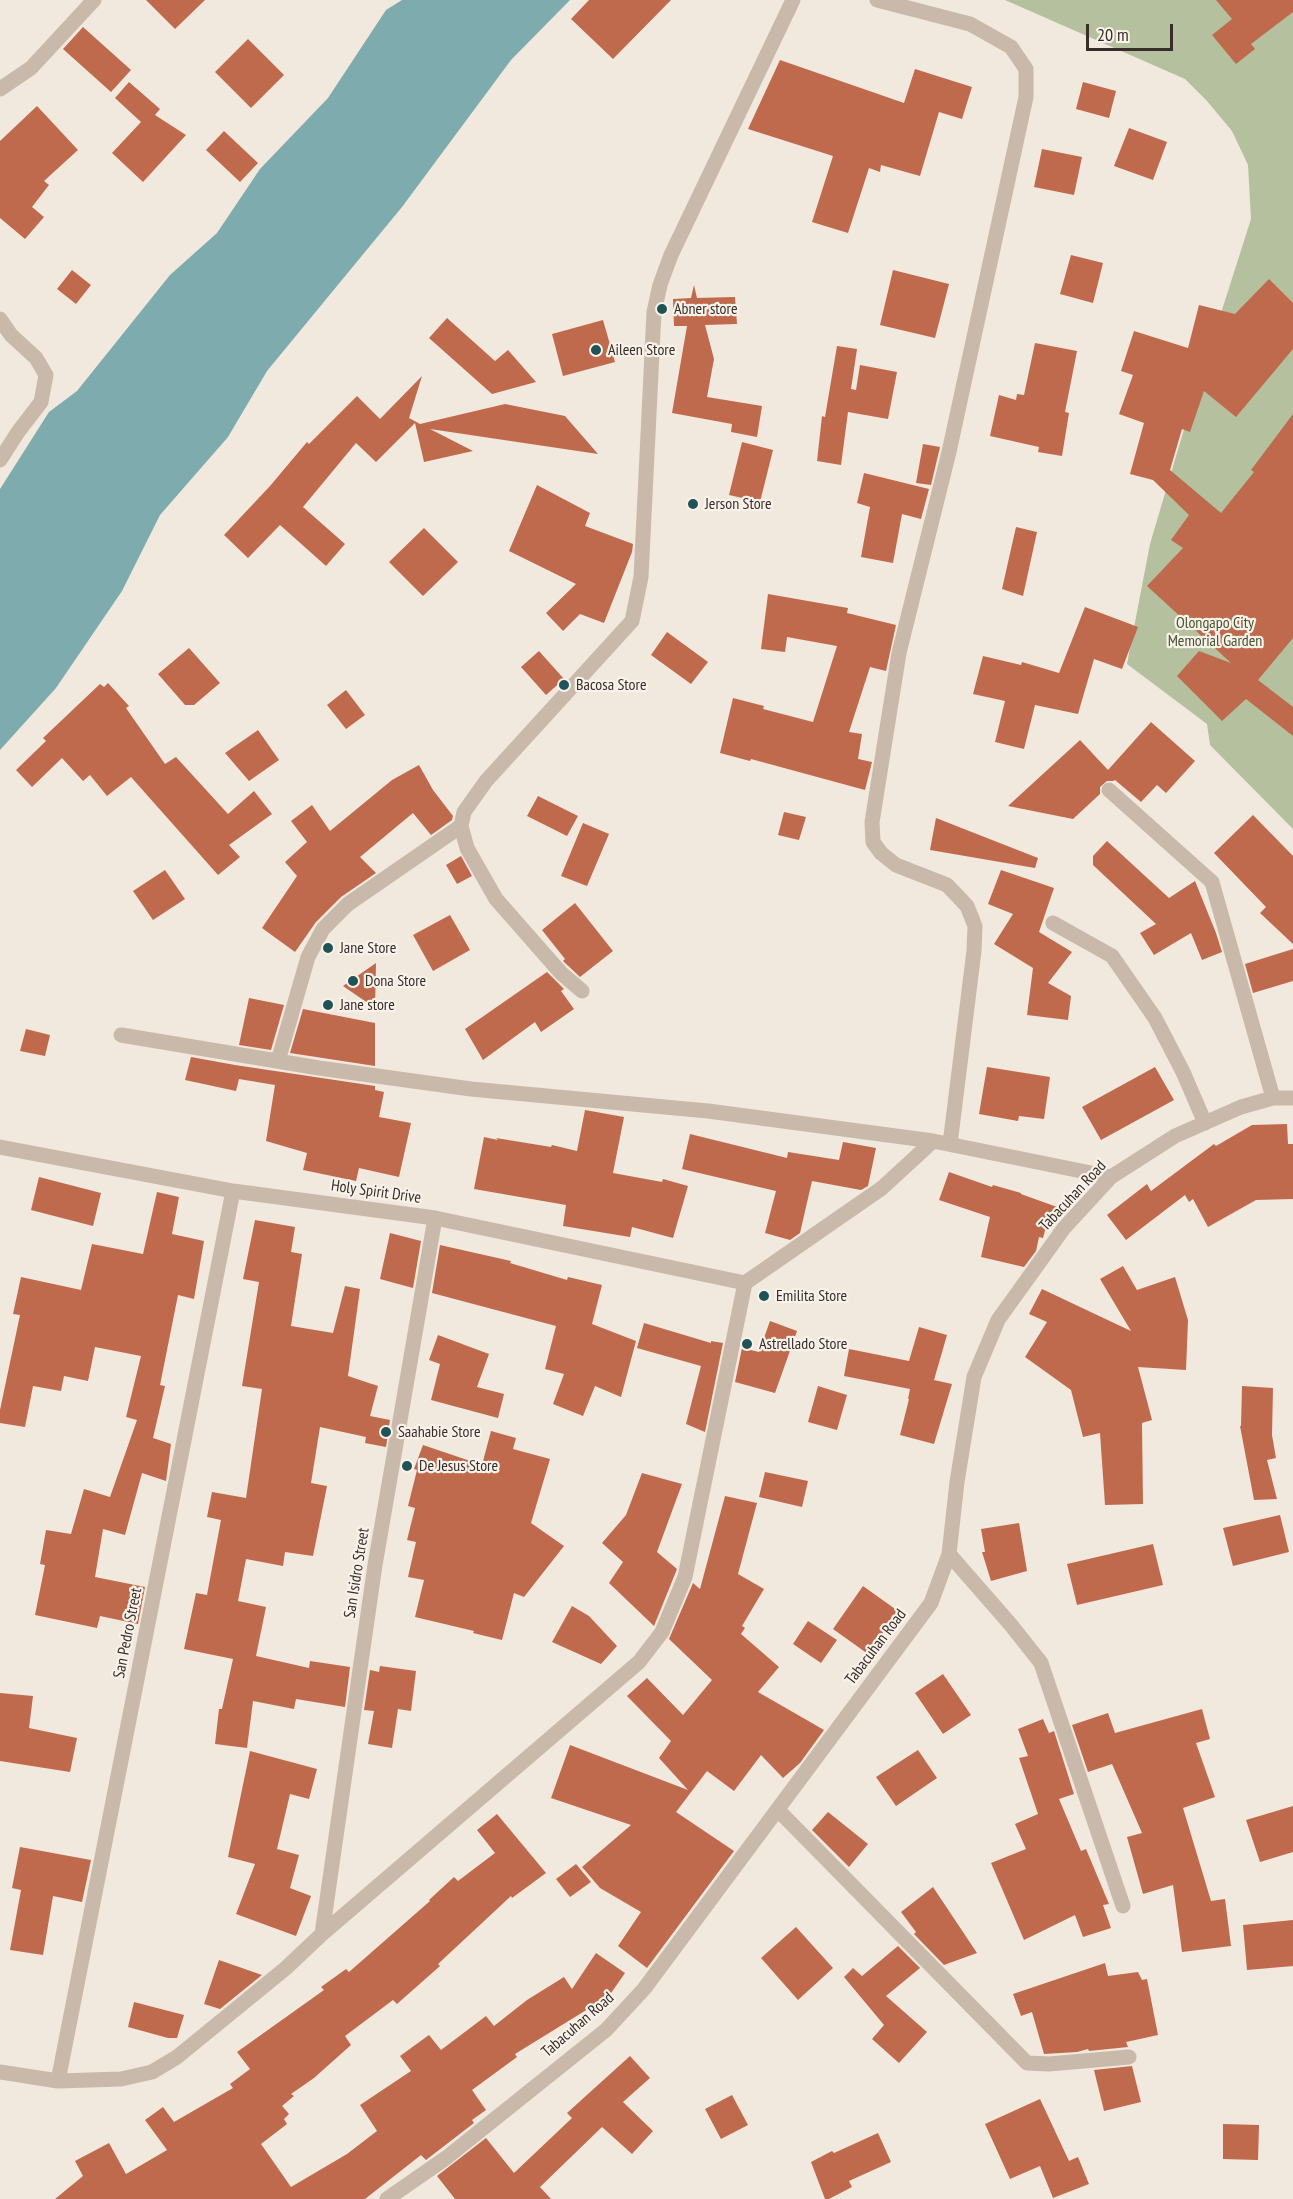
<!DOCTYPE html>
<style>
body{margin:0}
#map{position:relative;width:1293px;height:2199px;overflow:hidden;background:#f1e8de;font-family:"PT Sans Narrow",sans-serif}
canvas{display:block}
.scale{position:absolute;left:1086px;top:24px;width:87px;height:27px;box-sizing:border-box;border:3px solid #372e29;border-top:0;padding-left:8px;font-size:18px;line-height:21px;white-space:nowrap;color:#372e29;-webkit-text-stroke:4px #f9f2ea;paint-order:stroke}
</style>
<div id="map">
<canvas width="1293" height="2199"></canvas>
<div class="scale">20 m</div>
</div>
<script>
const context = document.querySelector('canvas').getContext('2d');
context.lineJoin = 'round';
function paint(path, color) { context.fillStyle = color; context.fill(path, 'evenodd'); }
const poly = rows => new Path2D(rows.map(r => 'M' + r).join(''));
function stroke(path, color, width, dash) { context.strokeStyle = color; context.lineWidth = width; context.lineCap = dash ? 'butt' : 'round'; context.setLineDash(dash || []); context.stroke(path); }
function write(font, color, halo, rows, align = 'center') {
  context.font = font + ' "PT Sans Narrow",sans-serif'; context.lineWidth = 4.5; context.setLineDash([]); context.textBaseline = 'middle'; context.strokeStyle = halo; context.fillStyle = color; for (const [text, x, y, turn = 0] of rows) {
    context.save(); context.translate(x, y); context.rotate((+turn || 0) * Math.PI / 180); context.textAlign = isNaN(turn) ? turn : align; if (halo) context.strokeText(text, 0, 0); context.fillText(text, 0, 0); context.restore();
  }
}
paint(poly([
 [1005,0,1293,0,1293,829,1210,745,1207,724,1127,664,1150,544,1185,426,1251,219,1248,165,1232,131,1207,101,1185,79]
]), '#b4c09e');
paint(poly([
 [402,0,570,0,511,60,402,207,267,371,228,437,160,515,122,591,56,688,0,750,0,489,49,412,77,391,170,275,217,233,260,169,328,98,386,10]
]), '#7eabad');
paint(poly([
 [146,0,205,0,175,29],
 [589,0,671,0,613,59,571,19],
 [1216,0,1293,0,1293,12,1251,44,1255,49,1236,64,1212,35,1232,19],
 [83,27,131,70,111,92,63,49],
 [248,39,284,75,251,108,215,72],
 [780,60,904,103,915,69,972,87,962,119,939,112,920,176,881,165,880,172,869,168,848,233,812,222,833,156,748,129],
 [129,82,160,109,155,115,186,135,143,182,112,153,141,122,115,98],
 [1083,82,1116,91,1109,118,1076,109],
 [37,106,78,150,44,181,49,185,32,207,44,217,25,239,0,218,0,141],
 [1129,128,1167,142,1153,180,1114,166],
 [224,131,258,163,240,182,206,150],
 [1042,149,1082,157,1074,195,1034,187],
 [1071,255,1103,263,1093,303,1060,294],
 [72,270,91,285,76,304,57,289],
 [893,270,949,284,935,338,880,325],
 [1269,279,1293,303,1293,349,1236,417,1204,391,1190,432,1182,429,1170,470,1221,513,1254,472,1251,470,1293,414,1293,638,1258,680,1293,707,1293,736,1246,699,1222,721,1177,676,1199,651,1231,663,1147,586,1183,548,1171,540,1189,515,1153,480,1130,474,1144,423,1119,414,1133,375,1121,371,1134,331,1188,348,1199,305,1235,314],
 [694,285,697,298,735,297,737,324,705,325,714,359,707,397,762,406,757,437,731,432,732,424,672,413,687,326,674,326,673,299,691,298],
 [447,318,495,361,508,350,536,382,492,394,429,338],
 [603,320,615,362,563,376,552,334],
 [1035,343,1077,351,1065,412,1069,413,1062,456,1038,452,1039,447,990,436,999,395,1016,400,1017,394,1024,395],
 [837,346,857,349,851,389,856,390,860,365,897,372,888,419,848,412,841,465,817,461,822,416,825,417],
 [422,376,409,418,420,424,505,404,565,416,598,454,430,429,473,451,424,462,415,423,376,462,356,443,303,507,345,544,326,566,280,525,248,558,224,535,270,486,307,442,309,444,357,396,380,419],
 [742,442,773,450,760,502,729,495],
 [923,444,940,447,931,485,916,483],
 [864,473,929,489,921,519,902,514,893,563,861,557,870,507,857,503],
 [537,485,590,513,585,526,633,544,632,552,604,623,580,614,563,631,546,613,576,584,509,551],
 [1016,527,1037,532,1023,596,1002,589],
 [424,528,458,562,423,596,389,562],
 [768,594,848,608,847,613,896,625,886,671,870,667,849,732,862,734,858,759,872,762,865,790,751,759,750,761,720,753,733,698,764,706,763,709,813,722,837,646,787,637,785,652,761,649],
 [1085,607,1138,627,1122,669,1094,659,1078,714,1035,705,1024,749,995,742,1005,701,973,694,983,656,1021,665,1022,662,1059,673],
 [667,632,708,662,691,684,651,655],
 [189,648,220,683,194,705,185,705,158,674],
 [539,651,564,679,546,695,521,667],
 [108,683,129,706,126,708,165,764,176,757,228,814,254,791,272,814,229,845,240,857,218,875,131,777,107,796,90,775,83,781,62,758,32,787,16,770,46,741,43,738,100,684,104,687],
 [346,690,365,715,346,729,327,705],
 [1151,722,1195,761,1166,793,1157,785,1141,802,1115,780,1113,781,1107,781,1100,787,1100,794,1073,819,1008,806,1080,740,1108,770],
 [258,730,279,760,249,781,225,753],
 [419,765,433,790,453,816,452,820,431,835,413,813,360,857,376,873,341,897,316,922,295,952,262,928,297,876,285,862,307,842,291,821,312,805,330,831,392,780],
 [538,796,578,816,567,836,527,816],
 [784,812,806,817,799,840,778,835],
 [1253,815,1293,856,1293,944,1260,913,1266,907,1214,853],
 [936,818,1038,858,1035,868,930,850],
 [583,823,609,834,587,886,561,876],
 [1107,841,1169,898,1195,881,1216,933,1222,952,1202,960,1191,933,1154,955,1140,933,1156,924,1093,865,1093,856],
 [461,856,472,876,457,884,446,865],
 [165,870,185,899,153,920,133,891],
 [1001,870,1054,888,1039,932,1072,952,1048,983,1071,996,1068,1020,1027,1015,1033,968,994,944,1013,914,988,904],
 [575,903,613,951,580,977,563,961,565,959,542,930],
 [450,915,470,950,433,971,413,935],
 [1293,949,1293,981,1253,993,1245,964],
 [376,963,375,1008,343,986],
 [547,972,564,989,561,991,574,1009,541,1032,535,1022,483,1060,465,1029],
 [249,998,284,1005,271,1050,239,1045],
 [303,1009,375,1023,375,1066,290,1053],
 [26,1029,50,1035,45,1056,20,1051],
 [191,1057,235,1065,375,1086,375,1090,384,1092,379,1117,411,1123,399,1177,359,1168,356,1181,303,1170,307,1153,266,1141,275,1085,239,1079,236,1091,185,1080],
 [987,1067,1050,1077,1044,1119,1019,1116,1018,1121,979,1114],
 [1155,1067,1174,1100,1101,1140,1082,1107],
 [585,1110,624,1117,613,1173,662,1182,663,1179,688,1186,673,1238,632,1227,630,1237,563,1226,566,1205,474,1189,484,1137,498,1140,496,1138,551,1147,552,1145,577,1151],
 [1287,1124,1288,1144,1293,1144,1293,1199,1256,1200,1208,1227,1193,1199,1189,1202,1185,1195,1126,1240,1107,1215,1147,1184,1151,1191,1214,1144,1216,1146,1252,1125],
 [690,1134,787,1158,788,1152,839,1160,843,1142,876,1148,868,1186,861,1190,812,1181,800,1233,790,1240,765,1233,776,1191,682,1169],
 [949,1172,992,1187,993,1185,1021,1193,1021,1194,1057,1207,1050,1228,1046,1227,1043,1238,1039,1237,1036,1251,1024,1267,981,1257,990,1217,939,1200],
 [39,1177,101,1193,93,1226,31,1210],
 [157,1192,179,1197,172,1234,204,1241,194,1299,178,1295,160,1385,165,1386,153,1438,171,1444,166,1481,142,1473,125,1535,103,1529,95,1577,145,1587,138,1624,100,1616,97,1628,35,1615,45,1565,40,1564,46,1530,71,1534,84,1489,110,1497,137,1420,126,1417,141,1356,95,1347,88,1381,64,1376,61,1391,33,1386,25,1427,0,1423,0,1410,20,1315,13,1314,21,1277,81,1290,92,1244,143,1254],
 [255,1220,295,1227,291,1252,302,1254,291,1326,333,1333,345,1286,360,1289,348,1376,378,1386,370,1416,390,1420,386,1447,365,1443,366,1437,320,1427,311,1483,327,1486,313,1556,285,1552,283,1566,246,1559,238,1601,266,1607,256,1656,309,1668,310,1661,350,1667,345,1707,296,1699,294,1709,253,1701,247,1748,215,1744,219,1709,222,1709,233,1659,184,1649,196,1593,207,1595,221,1520,207,1517,212,1492,246,1498,262,1389,242,1386,259,1282,243,1279],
 [390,1233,421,1241,413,1288,380,1279],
 [440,1245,511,1261,510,1263,567,1280,568,1277,602,1285,592,1324,636,1341,621,1397,595,1386,583,1416,553,1404,564,1374,545,1369,556,1326,432,1293],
 [1123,1266,1137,1290,1175,1277,1188,1320,1186,1370,1138,1367,1152,1420,1142,1423,1143,1504,1105,1505,1100,1433,1083,1437,1071,1390,1025,1357,1047,1322,1029,1314,1042,1289,1131,1331,1100,1279],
 [770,1321,797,1331,775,1393,735,1382,742,1348,759,1352],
 [644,1323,711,1343,711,1341,723,1343,705,1432,686,1424,701,1366,637,1348],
 [919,1327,947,1335,934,1380,952,1384,934,1444,900,1435,909,1399,908,1399,910,1389,844,1376,849,1349,909,1361],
 [438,1335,489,1354,477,1387,504,1394,498,1418,431,1400,440,1364,429,1360],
 [818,1386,847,1395,837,1430,808,1422],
 [1242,1386,1273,1388,1272,1435,1276,1458,1267,1460,1277,1499,1254,1500,1240,1426,1241,1426],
 [491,1431,516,1438,513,1449,550,1459,531,1523,564,1546,524,1597,514,1593,502,1640,473,1633,474,1631,415,1617,424,1580,408,1577,416,1542,407,1540,415,1508,408,1506,417,1470,414,1469,423,1445,482,1465],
 [765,1472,808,1481,802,1507,759,1497],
 [642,1473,682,1484,657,1552,677,1569,654,1626,609,1583,623,1562,602,1543,626,1515],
 [725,1496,757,1503,738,1574,764,1589,742,1626,745,1628,741,1634,779,1667,758,1692,824,1730,800,1763,783,1778,761,1755,734,1791,707,1771,676,1812,734,1851,647,1968,618,1946,641,1912,600,1888,582,1867,631,1825,551,1798,570,1745,688,1790,659,1758,671,1741,627,1696,647,1678,683,1715,712,1680,669,1639,693,1583,700,1589],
 [1280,1515,1289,1552,1233,1566,1223,1528],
 [1019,1523,1027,1571,991,1581,982,1552,985,1552,981,1529],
 [1153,1544,1163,1585,1077,1605,1067,1564],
 [863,1586,898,1611,868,1654,833,1629],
 [572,1606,589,1616,617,1646,601,1664,552,1642],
 [808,1621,837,1640,821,1663,793,1644],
 [380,1666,416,1671,411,1711,398,1709,392,1748,368,1744,374,1711,364,1710,370,1670,379,1672],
 [943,1674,971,1715,943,1734,915,1693],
 [0,1693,33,1696,29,1728,77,1738,70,1772,0,1761],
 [1202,1709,1210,1739,1196,1743,1215,1797,1183,1808,1211,1901,1225,1899,1231,1946,1182,1952,1173,1885,1143,1894,1127,1837,1142,1833,1112,1764,1088,1772,1072,1725,1108,1713,1115,1733],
 [1043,1719,1049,1733,1054,1731,1074,1794,1059,1799,1081,1851,1086,1849,1109,1904,1103,1905,1111,1928,1083,1937,1075,1915,1024,1940,991,1863,1026,1849,1015,1824,1038,1814,1019,1758,1028,1756,1018,1729],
 [918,1750,937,1778,896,1806,876,1777],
 [250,1751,317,1769,309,1799,290,1794,277,1849,299,1855,290,1888,311,1896,296,1936,236,1914,255,1864,228,1857],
 [1293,1806,1293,1852,1260,1862,1246,1820],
 [828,1812,868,1844,849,1867,812,1830],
 [497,1814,546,1873,512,1898,511,1896,438,1964,440,1966,397,2004,393,2000,345,2036,351,2045,314,2078,291,2094,294,2096,282,2106,289,2114,284,2119,287,2124,261,2144,291,2187,347,2154,377,2131,360,2105,411,2071,400,2056,429,2035,441,2050,486,2016,494,2026,527,2000,564,1977,572,1989,596,1953,625,1973,609,1996,515,2054,517,2057,472,2090,486,2110,472,2120,474,2123,426,2160,421,2155,365,2199,55,2199,83,2176,75,2161,109,2143,126,2174,167,2150,145,2120,163,2107,174,2122,233,2088,230,2084,250,2069,237,2052,324,1990,321,1987,346,1969,349,1972,430,1901,429,1900,454,1877,458,1881,495,1853,477,1830],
 [20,1847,91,1860,82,1902,53,1896,43,1955,10,1950,21,1890,12,1888],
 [576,1864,591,1882,570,1897,556,1879],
 [933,1887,977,1953,944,1965,914,1934,916,1932,901,1912],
 [1293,1920,1293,1966,1247,1970,1243,1925],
 [796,1927,833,1968,798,2000,761,1958],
 [898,1946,920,1968,886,1996,927,2032,899,2063,872,2039,884,2025,844,1977,853,1968,862,1976],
 [219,1960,262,1975,220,2009,204,2004],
 [1105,1963,1108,1976,1138,1972,1142,1980,1147,1979,1158,2035,1126,2042,1128,2047,1089,2051,1088,2049,1077,2052,1044,2054,1032,2012,1021,2016,1013,1994],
 [134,2002,184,2015,177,2038,168,2038,128,2027],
 [630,2056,650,2078,623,2102,653,2131,632,2154,602,2127,540,2187,551,2199,455,2199,437,2176,486,2138,514,2173,572,2118,567,2113],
 [1132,2066,1141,2102,1104,2111,1094,2070],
 [732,2095,748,2125,721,2139,705,2109],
 [1040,2099,1069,2161,1078,2157,1089,2184,1053,2198,1040,2166,1010,2179,985,2124],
 [1223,2124,1259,2125,1258,2160,1223,2159],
 [878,2133,891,2162,849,2181,852,2187,829,2199,825,2199,811,2162,832,2151,834,2153]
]), '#c06a4d');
stroke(poly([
 [877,0,970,24,1011,47,1026,69,1026,97,949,452,899,653,872,822,873,842,881,853,896,865,947,885,967,906,975,926,974,951,950,1144],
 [0,89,31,68,94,0],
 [0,319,11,335,36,358,46,375,41,402,18,432,0,460],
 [1109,790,1212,882,1273,1098],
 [1053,923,1112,956,1155,1018,1183,1072,1205,1123],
 [582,991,561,973,496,899,467,848,461,826,464,812,486,781,632,621,641,577,654,312,660,285,671,255,793,0],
 [121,1035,319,1068,471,1089,708,1111,933,1141,1111,1177],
 [278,1061,308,957,323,929,348,904,461,826],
 [0,1147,233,1191,435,1218,745,1283],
 [949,1554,1011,1625,1041,1663,1123,1906],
 [778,1810,1027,2063,1049,2064,1129,2057],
 [322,1934,375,1565,435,1218],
 [0,2072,58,2081,121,2079,152,2072,177,2057,286,1968,322,1934,639,1662,662,1632,685,1577,745,1283,882,1188,933,1141],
 [58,2081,233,1191],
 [387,2199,446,2158,606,2030,644,1989,931,1603,949,1554,957,1482,974,1377,998,1320,1064,1228,1111,1177,1175,1136,1241,1107,1273,1098,1293,1098]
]), '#c9b9aa', 15);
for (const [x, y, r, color] of [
 [662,309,6,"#205357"],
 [596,350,6,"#205357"],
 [693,504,6,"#205357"],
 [564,685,6,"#205357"],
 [328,948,6,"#205357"],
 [353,981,6,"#205357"],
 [328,1005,6,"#205357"],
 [764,1296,6,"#205357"],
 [747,1344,6,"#205357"],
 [386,1432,6,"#205357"],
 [407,1466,6,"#205357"]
]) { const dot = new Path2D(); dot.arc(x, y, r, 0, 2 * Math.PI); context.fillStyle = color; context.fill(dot); stroke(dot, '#f9f2ea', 2); }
write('16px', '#372e29', '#f9f2ea', [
 ["Abner store",674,309],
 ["Aileen Store",608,350],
 ["Jerson Store",705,504],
 ["Bacosa Store",576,685],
 ["Jane Store",340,948],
 ["Dona Store",365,981],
 ["Jane store",340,1005],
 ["Emilita Store",776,1296],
 ["Astrellado Store",759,1344],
 ["Saahabie Store",398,1432],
 ["De Jesus Store",419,1466]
], 'left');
write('16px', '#46542e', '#f9f2ea', [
 ["Olongapo City",1215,623],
 ["Memorial Garden",1215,641]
]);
write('16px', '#372e29', '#f9f2ea', [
 ["Holy Spirit Drive",376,1192,8],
 ["Tabacuhan Road",1073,1196,-47],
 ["San Isidro Street",357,1573,-81],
 ["San Pedro Street",128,1633,-79],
 ["Tabacuhan Road",876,1647,-53],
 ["Tabacuhan Road",578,2025,-41]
]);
</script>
